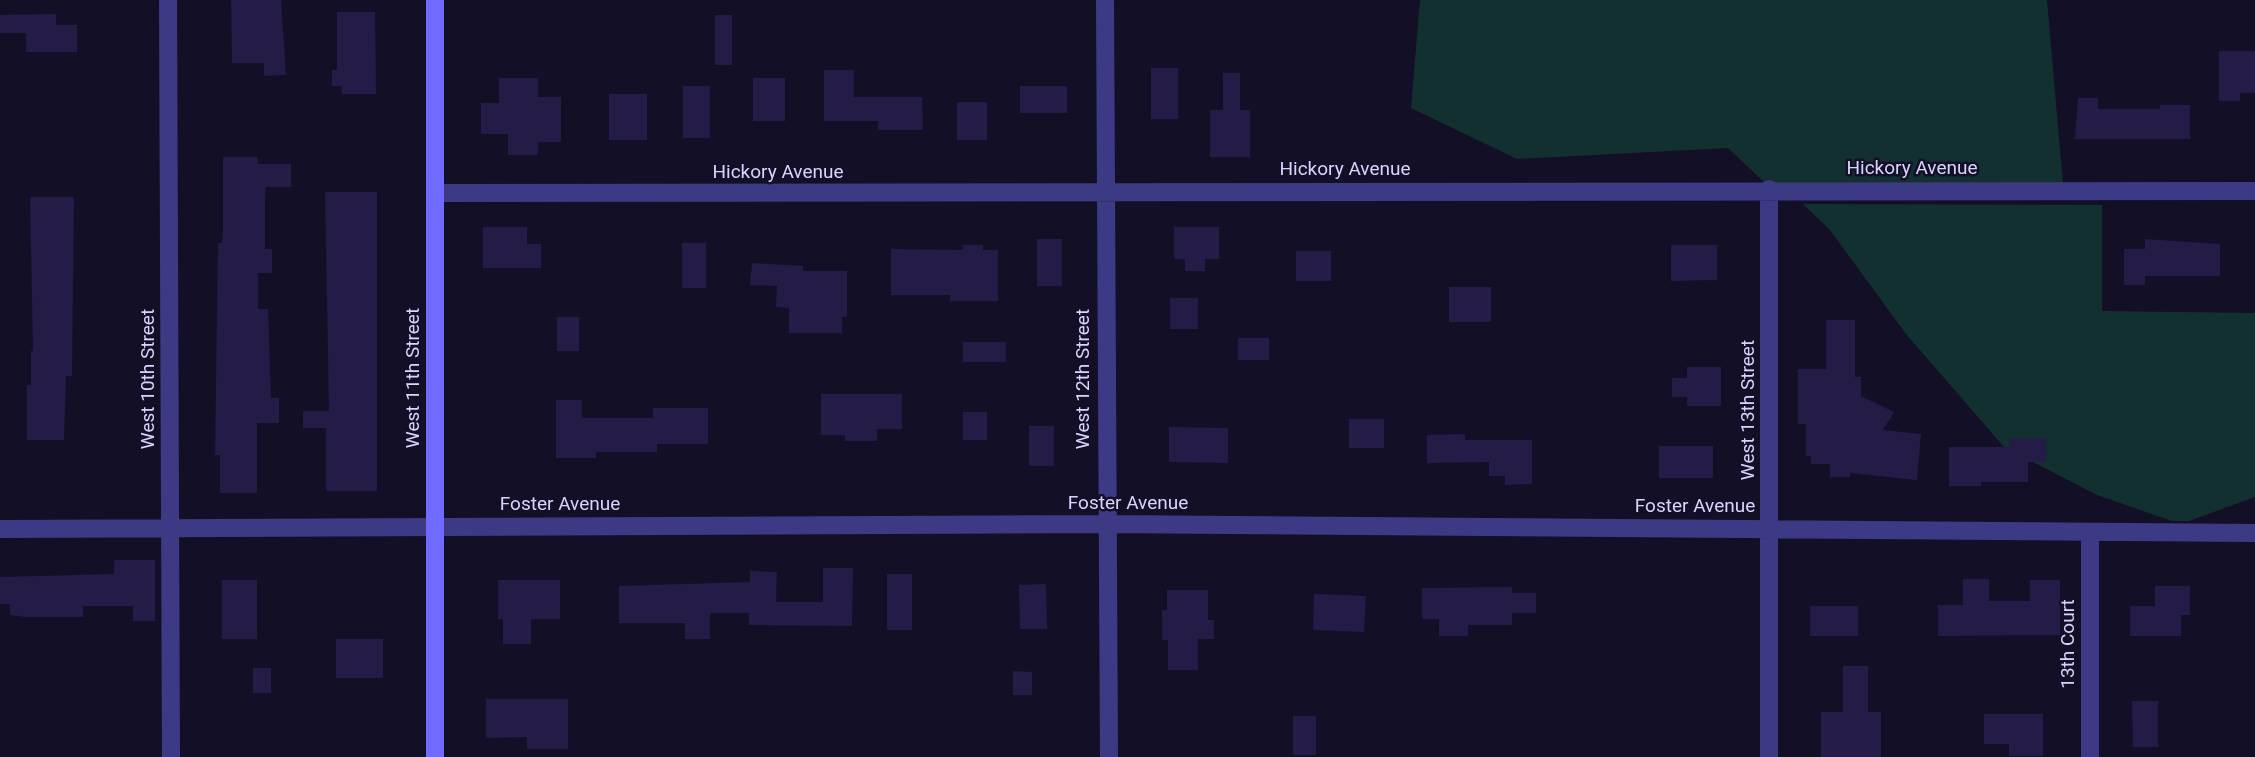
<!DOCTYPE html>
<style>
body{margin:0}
canvas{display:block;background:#130f26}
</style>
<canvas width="2255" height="757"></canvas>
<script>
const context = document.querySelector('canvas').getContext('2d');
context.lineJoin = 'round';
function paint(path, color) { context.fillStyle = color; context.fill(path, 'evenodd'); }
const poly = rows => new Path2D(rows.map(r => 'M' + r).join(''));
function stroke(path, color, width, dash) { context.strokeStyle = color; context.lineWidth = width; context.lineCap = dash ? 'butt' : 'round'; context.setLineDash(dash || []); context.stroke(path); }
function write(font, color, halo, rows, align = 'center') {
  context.font = font + ' Roboto,sans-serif'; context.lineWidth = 5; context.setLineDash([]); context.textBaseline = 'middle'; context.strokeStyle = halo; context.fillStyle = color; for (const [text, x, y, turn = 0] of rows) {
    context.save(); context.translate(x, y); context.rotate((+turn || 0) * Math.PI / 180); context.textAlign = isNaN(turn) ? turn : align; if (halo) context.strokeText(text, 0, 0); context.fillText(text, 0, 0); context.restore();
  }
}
paint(poly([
 [1420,0,2047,0,2063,184,1766,184,1728,148,1517,159,1411,108],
 [1803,204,2102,205,2102,311,2255,313,2255,497,2189,521,2172,521,2097,495,2004,447,1906,334,1830,230]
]), '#12302f');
paint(poly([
 [231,0,281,0,286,75,264,76,264,63,232,63],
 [337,12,375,12,376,94,342,94,341,86,332,86,332,70,337,70],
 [56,14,56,25,77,25,77,52,26,52,26,33,0,33,0,15],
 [715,15,732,15,732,65,715,65],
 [2219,51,2255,51,2255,93,2240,93,2240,101,2219,101],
 [1151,68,1178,68,1178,119,1151,119],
 [824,70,854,70,854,97,922,97,923,130,878,130,878,121,824,121],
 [1223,73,1240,73,1240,110,1250,110,1250,157,1210,157,1210,110,1223,110],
 [499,78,538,78,538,97,561,97,561,142,538,142,538,155,508,155,508,134,481,134,481,103,499,103],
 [753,78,785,78,785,121,753,121],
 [683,86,710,86,710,138,683,138],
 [1020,86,1067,86,1067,113,1020,113],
 [609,94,647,94,647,140,609,140],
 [2078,98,2098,98,2098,109,2160,109,2160,105,2190,105,2190,139,2075,139],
 [957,102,987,102,987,140,957,140],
 [223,157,258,157,258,164,291,164,291,187,266,187,265,193,265,249,272,249,272,273,258,273,258,309,268,309,271,398,279,398,279,423,257,423,257,493,220,493,220,455,215,455,218,243,222,243,223,235],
 [325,192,377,192,377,491,326,491,326,428,303,428,303,411,329,411],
 [30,197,74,197,72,376,66,376,64,440,27,440,27,385,31,385,31,351,33,351],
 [483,227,527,227,527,244,541,244,541,268,483,268],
 [1174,227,1219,227,1219,259,1205,259,1205,271,1185,271,1185,259,1174,259],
 [1037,239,1062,239,1062,286,1037,286],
 [2145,239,2220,244,2220,276,2145,276,2145,285,2124,285,2124,249,2145,249],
 [682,243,706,243,706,288,682,288],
 [963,245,983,245,983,250,998,250,998,301,950,301,950,295,891,295,891,249,963,250],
 [1671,245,1717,245,1717,280,1671,281],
 [1296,251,1331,251,1331,281,1296,281],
 [752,263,803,266,803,271,847,271,847,317,842,317,842,333,789,333,789,308,776,307,777,286,750,285],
 [1449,287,1491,287,1491,322,1449,322],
 [1170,298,1198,298,1198,329,1170,329],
 [557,317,579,317,579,351,557,351],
 [1826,320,1855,320,1855,377,1861,377,1861,396,1894,412,1883,430,1921,434,1917,480,1850,473,1850,477,1830,477,1830,464,1811,464,1811,456,1806,456,1806,424,1798,424,1798,369,1826,369],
 [1238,338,1269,338,1269,360,1238,360],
 [963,342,1006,342,1006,362,963,362],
 [1687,367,1721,367,1721,406,1687,406,1687,397,1672,397,1672,378,1687,378],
 [821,394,902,394,902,429,877,429,877,441,845,441,845,435,821,435],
 [556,400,582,400,582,418,653,418,653,408,708,408,708,444,657,444,657,452,596,452,596,458,556,458],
 [963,412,987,412,987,440,963,440],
 [1349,419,1384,419,1384,448,1349,448],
 [1029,426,1054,426,1054,466,1029,466],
 [1169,427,1228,428,1228,463,1169,462],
 [1465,434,1465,440,1532,440,1532,484,1505,485,1505,476,1489,476,1489,462,1427,463,1427,435],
 [2009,438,2046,438,2046,462,2028,462,2028,482,1981,482,1981,486,1949,486,1949,447,2009,447],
 [1659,446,1713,446,1713,478,1659,478],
 [114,560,155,560,155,621,133,621,133,606,83,606,83,617,26,617,10,615,10,604,0,604,0,577,114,574],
 [823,568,853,568,852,626,749,625,749,613,710,613,710,639,685,639,685,623,619,623,619,586,750,582,750,571,777,572,776,602,823,602],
 [887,574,912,574,912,630,887,630],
 [1963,579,1989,579,1989,601,2030,601,2030,580,2060,580,2060,635,1938,636,1938,605,1963,605],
 [222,580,257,580,257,639,222,639],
 [498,580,560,580,560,619,531,619,531,644,503,644,503,619,498,619],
 [1046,584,1047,629,1020,629,1019,585],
 [2155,586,2190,586,2190,615,2181,615,2181,636,2130,636,2130,606,2155,606],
 [1512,587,1512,593,1536,593,1536,613,1512,613,1512,625,1468,625,1468,636,1439,636,1439,619,1422,619,1422,588],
 [1167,590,1208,590,1208,620,1214,620,1214,639,1198,639,1198,670,1168,670,1168,640,1162,640,1162,610,1167,610],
 [1314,594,1366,596,1364,632,1313,630],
 [1810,606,1858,606,1858,636,1810,636],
 [336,639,383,639,383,678,336,678],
 [1843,666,1868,666,1868,712,1881,712,1881,757,1821,757,1821,712,1843,712],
 [253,668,271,668,271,693,253,693],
 [1013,671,1032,672,1032,695,1013,695],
 [486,699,568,699,568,749,527,749,527,737,486,738],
 [2132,701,2158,701,2158,747,2133,747],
 [1984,714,2043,714,2043,756,2009,756,2009,744,1984,744],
 [1293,716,1316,716,1316,755,1293,755]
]), '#241b47');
stroke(poly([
 [168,0,171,757],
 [1105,0,1109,757],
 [1769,189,1769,757],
 [435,193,2255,191],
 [0,529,1106,524,2255,533],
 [2090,532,2090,757]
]), '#3d3a85', 18);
stroke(poly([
 [435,757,435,0]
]), '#6f6bff', 18);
write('19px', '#d9d4ff', '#130f26', [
 ["Hickory Avenue",1912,169],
 ["Hickory Avenue",1345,170],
 ["Hickory Avenue",778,173],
 ["West 11th Street",414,378,-90],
 ["West 10th Street",149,379,-90],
 ["West 12th Street",1084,379,-90],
 ["West 13th Street",1749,410,-90],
 ["Foster Avenue",1128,504],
 ["Foster Avenue",560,505],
 ["Foster Avenue",1695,507],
 ["13th Court",2069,644,-90]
]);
</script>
